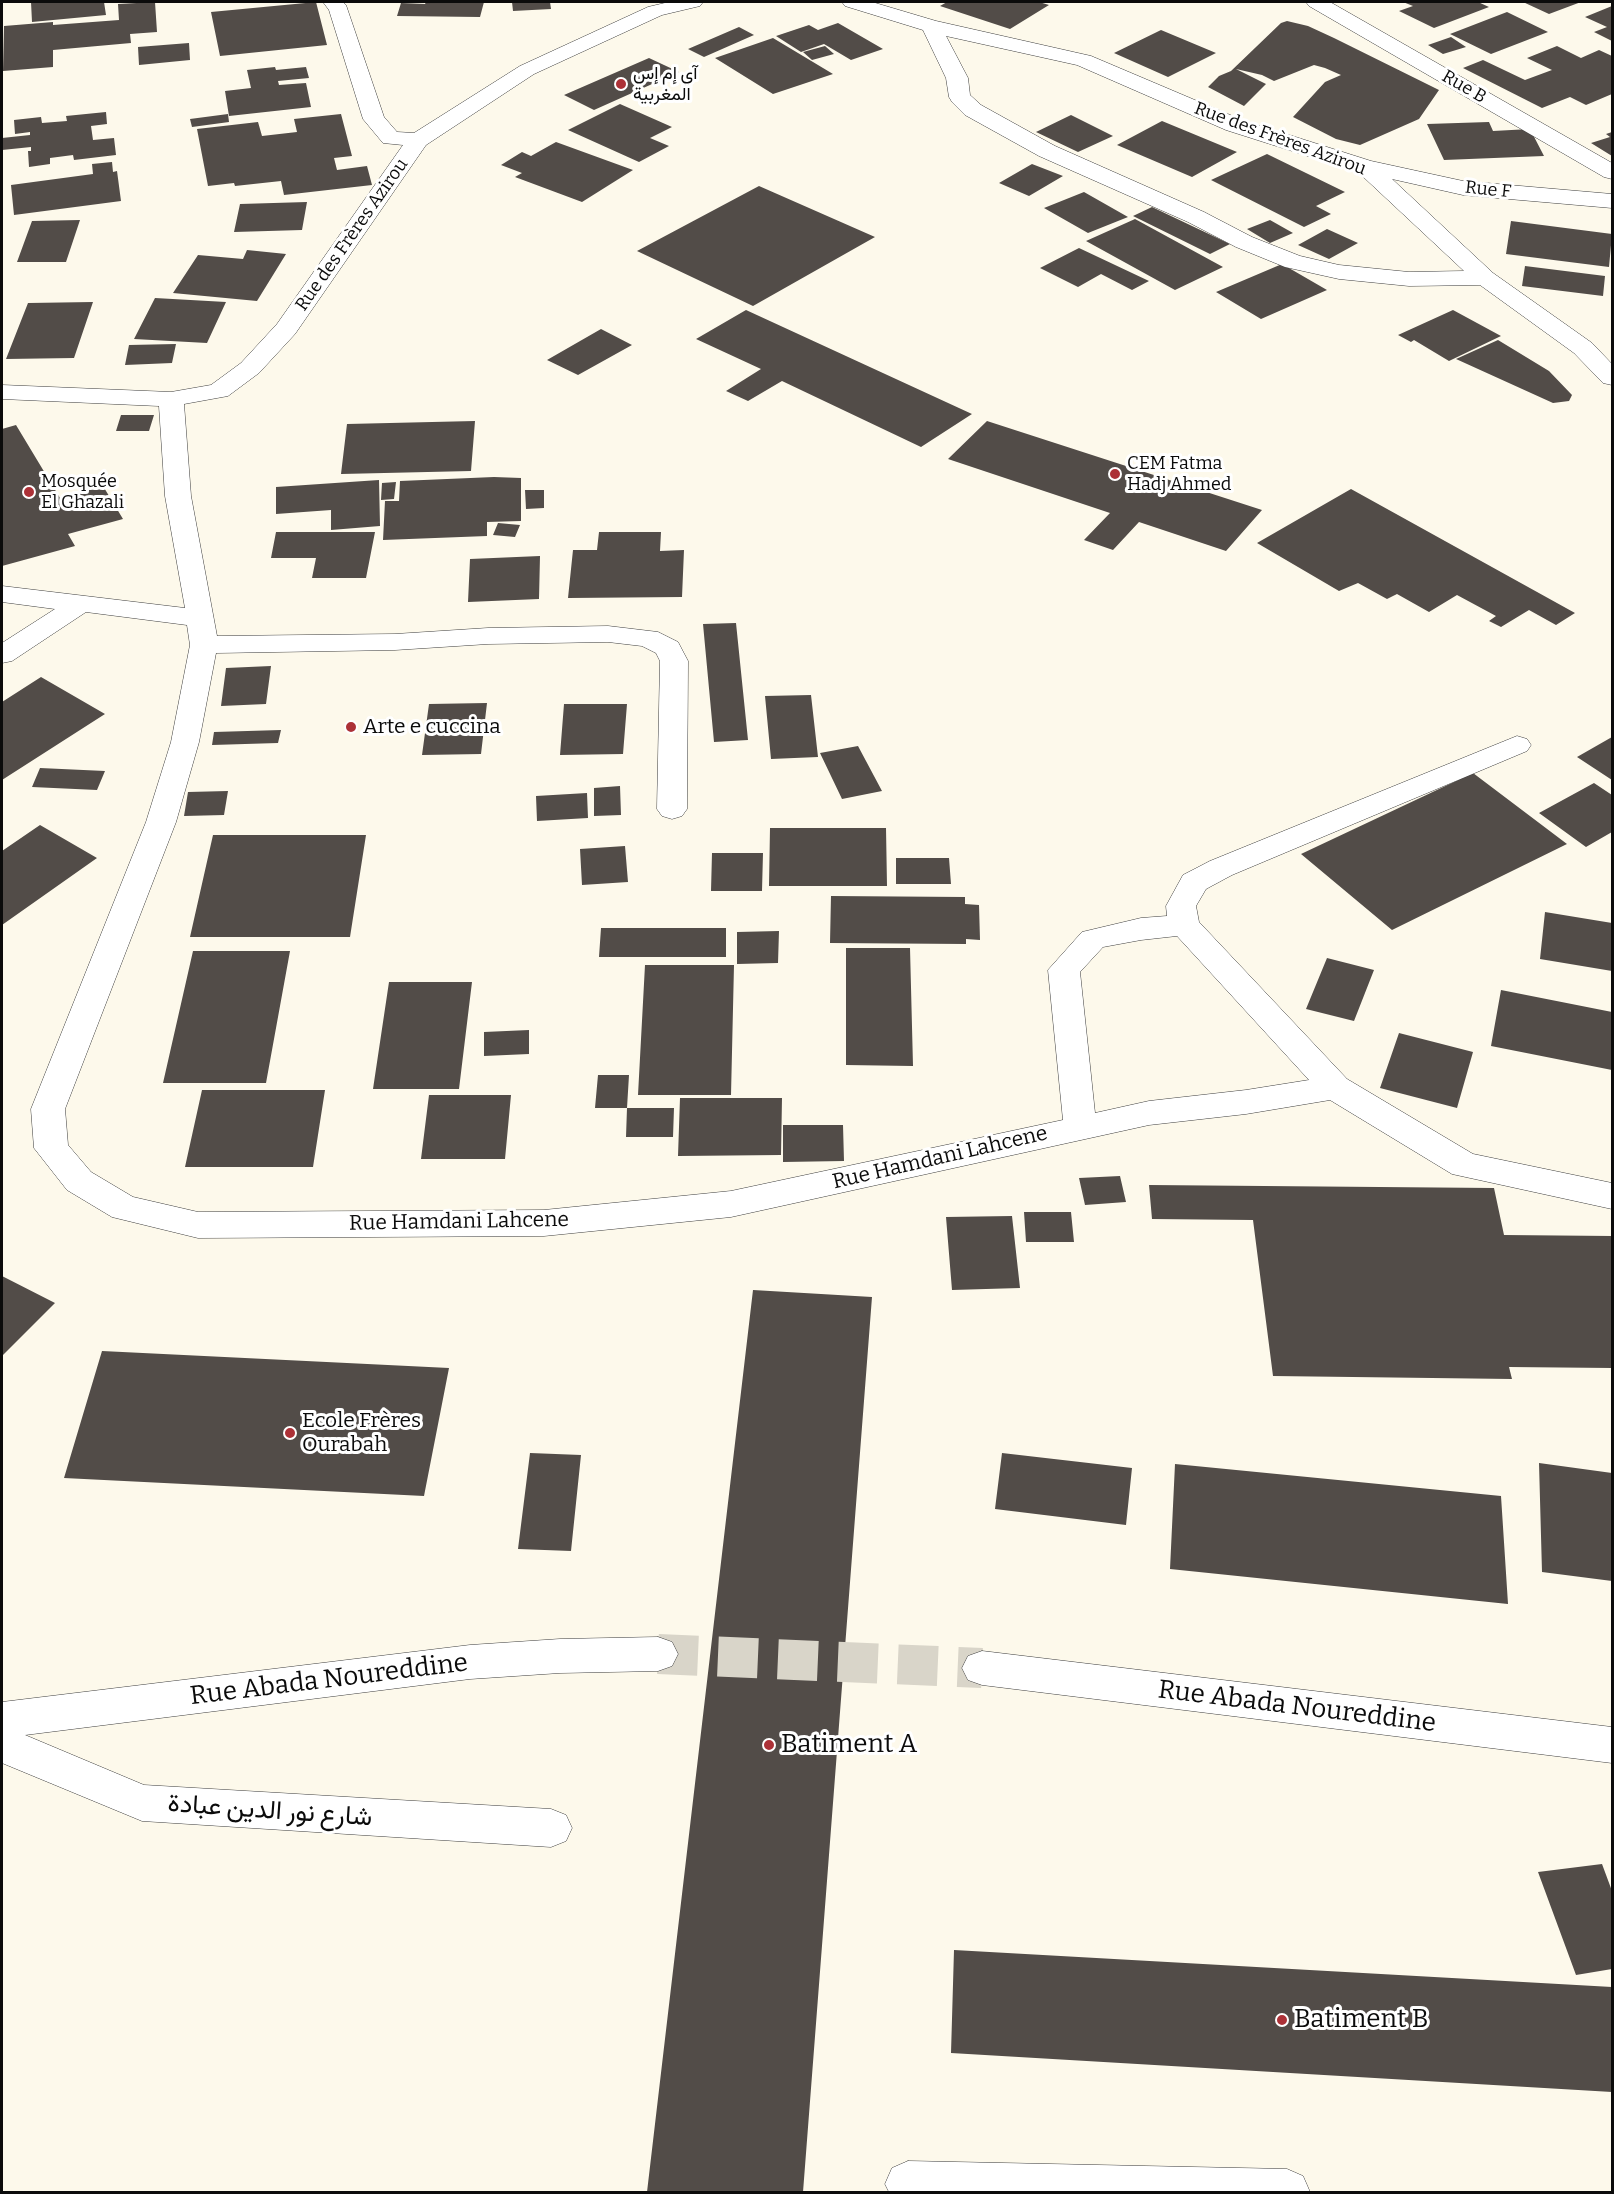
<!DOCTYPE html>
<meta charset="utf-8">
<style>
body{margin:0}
#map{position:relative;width:1614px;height:2194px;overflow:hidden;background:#fdf9eb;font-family:Bitter,serif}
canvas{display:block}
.frame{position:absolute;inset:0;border:3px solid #0b0b0b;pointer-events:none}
</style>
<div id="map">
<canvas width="1614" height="2194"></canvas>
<div class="frame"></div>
</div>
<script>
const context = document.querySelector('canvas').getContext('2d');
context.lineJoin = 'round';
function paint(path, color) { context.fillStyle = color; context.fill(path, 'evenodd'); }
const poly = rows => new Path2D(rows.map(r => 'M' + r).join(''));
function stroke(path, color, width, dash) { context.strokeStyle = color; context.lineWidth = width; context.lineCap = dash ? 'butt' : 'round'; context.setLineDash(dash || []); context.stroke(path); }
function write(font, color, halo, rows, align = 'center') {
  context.font = font + ' Bitter,Vazirmatn,serif'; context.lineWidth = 6; context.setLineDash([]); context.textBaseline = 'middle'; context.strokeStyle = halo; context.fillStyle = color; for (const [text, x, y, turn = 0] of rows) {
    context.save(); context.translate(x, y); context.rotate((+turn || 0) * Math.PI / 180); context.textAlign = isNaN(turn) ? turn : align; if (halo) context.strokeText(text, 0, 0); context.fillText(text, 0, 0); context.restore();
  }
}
paint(poly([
 [31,2,104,2,106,15,32,22],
 [155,2,157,32,130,34,131,43,53,50,53,67,3,71,4,26,53,22,53,25,119,20,118,4],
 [316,2,327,45,220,56,211,12],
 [426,2,484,2,480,17,397,16,401,3,425,4],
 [512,2,550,2,551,9,513,11],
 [947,2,1039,2,1049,5,1010,29,940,6],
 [1403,2,1478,2,1489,7,1434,28,1399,11,1413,6],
 [1523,2,1581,2,1549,14],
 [1612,6,1612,41,1594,32,1607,27,1585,17],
 [1507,12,1548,32,1491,54,1450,34],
 [1287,21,1308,26,1334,38,1439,90,1419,119,1360,145,1336,139,1293,117,1325,82,1341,75,1325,68,1314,65,1274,81,1262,75,1236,69,1266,84,1244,106,1208,87,1219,76,1231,71,1281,23],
 [838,23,883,49,851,60,824,44,801,52,776,36,809,25,818,30],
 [739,27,754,35,704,57,688,49],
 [1161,30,1216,53,1168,77,1114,53],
 [1451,37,1466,47,1443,54,1428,45],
 [773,38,833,74,773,94,715,58],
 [189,43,190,60,139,65,138,47],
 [825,46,834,54,812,60,803,52],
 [1557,46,1581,58,1599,50,1612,56,1612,94,1586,105,1570,97,1542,108,1463,68,1483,60,1525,80,1552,70,1527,58],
 [649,58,679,72,594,110,564,95],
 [275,67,276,70,306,67,309,78,278,81,279,85,306,83,311,107,229,116,225,91,251,88,247,70],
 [620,104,672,127,650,138,669,146,639,162,568,130],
 [106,112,107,124,91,126,93,140,114,138,116,155,74,160,73,155,50,158,50,164,29,167,28,151,31,151,31,147,2,150,2,138,30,135,30,132,15,134,14,120,41,117,42,123,67,121,66,116],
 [228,114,229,122,192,127,190,119],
 [341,114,352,156,334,158,337,170,367,166,372,185,284,195,281,181,235,186,234,183,208,186,197,129,258,122,262,136,297,132,294,119],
 [1071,115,1113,136,1078,152,1036,132],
 [1162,121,1237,152,1192,177,1117,145],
 [1489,122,1493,131,1530,129,1544,156,1444,160,1427,124],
 [1612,132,1612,156,1591,143,1610,137,1606,134],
 [556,142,633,170,582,202,515,177,522,173,501,165,522,152,531,156],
 [1267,154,1345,192,1316,206,1331,214,1304,227,1211,180],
 [112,162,113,172,117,171,121,201,14,215,11,185,93,174,92,164],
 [1032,164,1063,176,1029,196,999,183],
 [759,186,875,237,753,306,637,251],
 [1084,192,1128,217,1088,233,1044,208],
 [307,202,302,230,234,232,240,204],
 [1152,207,1230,244,1210,254,1133,216],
 [1135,219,1223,267,1175,290,1086,241],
 [80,220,66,262,17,262,32,221],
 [1270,220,1293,233,1270,243,1247,229],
 [1511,221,1612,234,1609,267,1506,254],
 [1327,229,1358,243,1329,259,1298,245],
 [1079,248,1149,281,1132,290,1101,274,1078,287,1040,268],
 [247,250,286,254,257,301,173,293,198,255,243,259],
 [1282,264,1327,290,1261,319,1216,292],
 [1525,266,1605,276,1603,296,1522,286],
 [155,298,226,302,207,343,134,339],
 [93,302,74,358,6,359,28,303],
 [746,310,972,414,921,447,782,381,748,401,726,391,761,369,696,339],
 [1453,310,1501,336,1449,361,1414,340,1411,342,1398,335],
 [601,329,632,345,578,375,547,360],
 [1498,340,1549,371,1572,395,1569,401,1553,403,1456,359],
 [176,344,172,363,125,365,129,345],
 [121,415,154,415,149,431,116,431],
 [475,421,471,471,341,474,347,424],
 [987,421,1262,510,1226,551,1139,522,1113,550,1084,540,1110,513,948,459],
 [16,425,60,498,103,486,123,519,68,534,75,546,2,566,2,429],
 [494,477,521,478,521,521,487,522,487,536,383,540,385,501,399,501,400,481],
 [379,480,380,526,331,530,331,510,276,514,276,487],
 [396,482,394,499,381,500,382,483],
 [1351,489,1575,613,1556,625,1529,610,1501,627,1489,621,1496,616,1457,595,1429,612,1397,594,1387,599,1358,583,1339,591,1257,543],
 [525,490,544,490,544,508,526,509],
 [498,523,520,525,515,537,493,535],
 [276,532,375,532,366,578,312,578,316,558,271,558],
 [599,532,661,532,660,551,684,550,682,597,568,598,573,550,597,550],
 [540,556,539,599,468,602,470,559],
 [736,623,748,740,714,742,703,624],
 [271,666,266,704,221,706,226,668],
 [41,677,105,714,2,780,2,702],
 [811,695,818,757,771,759,765,696],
 [487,703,481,754,422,755,429,704],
 [564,704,627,704,623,754,560,755],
 [281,730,278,743,212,745,214,732],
 [1612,737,1612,780,1577,757],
 [858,746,882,791,842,799,820,753],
 [40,768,105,771,97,790,32,787],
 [1473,773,1567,844,1392,930,1301,854],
 [1594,783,1612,795,1612,832,1586,847,1539,813],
 [620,786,621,815,594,816,594,788],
 [228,791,224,815,184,816,188,792],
 [587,793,588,818,537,821,536,796],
 [40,825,97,858,2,925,2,851],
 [770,828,886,828,887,886,769,886],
 [213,835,366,835,350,937,190,937],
 [625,846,628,882,582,885,580,849],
 [712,853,763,853,762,891,711,891],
 [896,858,949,858,951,884,896,884],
 [831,896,965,897,965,904,979,905,980,940,966,939,966,944,830,943],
 [1545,912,1612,923,1612,971,1540,959],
 [601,928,726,928,726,957,599,957],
 [779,931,778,963,737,964,737,932],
 [846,948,910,948,913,1066,846,1065],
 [193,951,290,951,266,1083,163,1083],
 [1327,958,1374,970,1354,1021,1306,1009],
 [645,965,734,965,731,1095,638,1095],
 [389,982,472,982,459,1089,373,1089],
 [1501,990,1612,1012,1612,1070,1491,1046],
 [529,1030,529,1054,484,1056,484,1032],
 [1399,1033,1473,1052,1457,1108,1380,1088],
 [598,1075,629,1075,627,1108,595,1108],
 [202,1090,325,1090,313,1167,185,1167],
 [429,1095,511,1095,505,1159,421,1159],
 [680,1098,782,1098,781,1155,678,1156],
 [627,1108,674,1108,673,1137,626,1137],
 [783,1125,843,1125,844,1161,783,1162],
 [1120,1176,1126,1202,1085,1205,1079,1178],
 [1149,1185,1494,1188,1504,1235,1612,1236,1612,1368,1509,1367,1512,1379,1273,1376,1253,1220,1152,1219],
 [1024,1212,1071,1212,1074,1242,1026,1242],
 [1012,1216,1020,1288,952,1290,946,1217],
 [2,1276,55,1303,2,1356],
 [753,1290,872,1297,803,2192,647,2192],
 [102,1351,449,1368,424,1496,64,1478],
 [530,1453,581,1455,571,1551,518,1549],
 [1002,1453,1132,1468,1126,1525,995,1509],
 [1539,1463,1612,1473,1612,1581,1542,1572],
 [1175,1464,1501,1496,1508,1604,1170,1569],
 [1602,1864,1612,1891,1612,1969,1576,1975,1538,1872],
 [954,1950,1612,1987,1612,2092,951,2053]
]), '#524c48');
stroke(poly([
 [658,1654,982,1668]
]), '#d9d5c9', 40, [40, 20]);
const minor = poly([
 [323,2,343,2,346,5,384,117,397,132,414,133,520,66,648,7,669,2,703,2,700,6,662,15,534,74,426,145,295,334,259,373,228,396,184,404,191,496,217,636,395,634,488,628,608,626,658,632,678,642,688,661,687,809,682,816,672,819,662,816,657,809,660,661,656,653,642,646,608,642,488,644,395,650,216,653,199,742,176,822,65,1109,68,1145,91,1172,133,1197,198,1212,544,1210,731,1191,1063,1120,1048,970,1082,932,1141,918,1167,916,1166,906,1183,875,1210,861,1517,736,1527,739,1531,745,1527,751,1232,875,1206,889,1196,906,1199,922,1347,1079,1473,1154,1612,1183,1612,1209,1452,1174,1330,1100,1246,1114,1149,1125,731,1217,544,1236,198,1238,112,1217,67,1190,34,1148,31,1109,146,822,171,742,190,645,187,625,86,612,12,661,2,663,2,643,55,609,2,602,2,586,185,608,165,496,159,406,2,399,2,385,171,392,211,385,241,363,277,324,403,145,383,143,363,119,329,10,323,2],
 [1177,936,1309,1080,1246,1090,1149,1101,1095,1113,1080,972,1103,947,1141,940,1177,936],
 [842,2,872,2,936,21,1091,56,1242,120,1371,161,1463,181,1612,194,1612,208,1463,195,1392,179,1493,273,1592,343,1612,364,1612,385,1603,383,1574,353,1480,285,1409,286,1339,279,1285,267,1236,247,1188,222,1039,156,965,115,952,102,949,97,946,78,923,30,845,6,842,2],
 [946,36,1077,65,1226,130,1358,172,1464,271,1409,272,1339,265,1300,256,1252,237,1204,212,1055,146,981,105,970,95,968,78,946,36],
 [1306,2,1330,2,1612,163,1612,179,1604,177,1309,6,1306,2],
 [658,1637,672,1642,678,1654,672,1666,658,1671,560,1673,470,1679,25,1735,144,1785,551,1809,566,1815,572,1828,566,1841,551,1847,142,1821,2,1763,2,1702,470,1645,560,1639,658,1637],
 [982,1651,1612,1727,1612,1763,982,1685,968,1680,962,1668,968,1656,982,1651],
 [908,2161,1287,2169,1303,2176,1310,2192,889,2192,885,2184,892,2168,908,2161]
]);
stroke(minor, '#3e3e3e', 1);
paint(minor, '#fff');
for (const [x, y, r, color] of [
 [621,84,6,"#ac3137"],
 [1115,474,6,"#ac3137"],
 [29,492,6,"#ac3137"],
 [351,727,6,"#ac3137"],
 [290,1433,6,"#ac3137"],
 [769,1745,6,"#ac3137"],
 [1282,2020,6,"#ac3137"]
]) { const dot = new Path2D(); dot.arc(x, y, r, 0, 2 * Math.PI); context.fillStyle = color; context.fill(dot); stroke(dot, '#fff', 2); }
write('18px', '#0b0b0b', '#fff', [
 ["آي إم إس",633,74],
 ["المغربية",633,95],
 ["CEM Fatma",1127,464],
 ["Hadj Ahmed",1127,485],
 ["Mosquée",41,482],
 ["El Ghazali",41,503]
], 'left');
write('18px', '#0b0b0b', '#fff', [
 ["Rue B",1464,87,30],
 ["Rue des Frères Azirou",1280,139,20],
 ["Rue F",1488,190,6],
 ["Rue des Frères Azirou",352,235,-55]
]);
write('21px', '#0b0b0b', '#fff', [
 ["Arte e cuccina",363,727],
 ["Ecole Frères",302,1421],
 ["Ourabah",302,1445]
], 'left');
write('21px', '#0b0b0b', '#fff', [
 ["Rue Hamdani Lahcene",940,1158,-13],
 ["Rue Hamdani Lahcene",459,1222,-1]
]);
write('26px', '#0b0b0b', '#fff', [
 ["Rue Abada Noureddine",329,1680,-7],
 ["Rue Abada Noureddine",1297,1707,7],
 ["شارع نور الدين عبادة",270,1811,4]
]);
write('26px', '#0b0b0b', '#fff', [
 ["Batiment A",781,1745],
 ["Batiment B",1294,2020]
], 'left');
</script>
